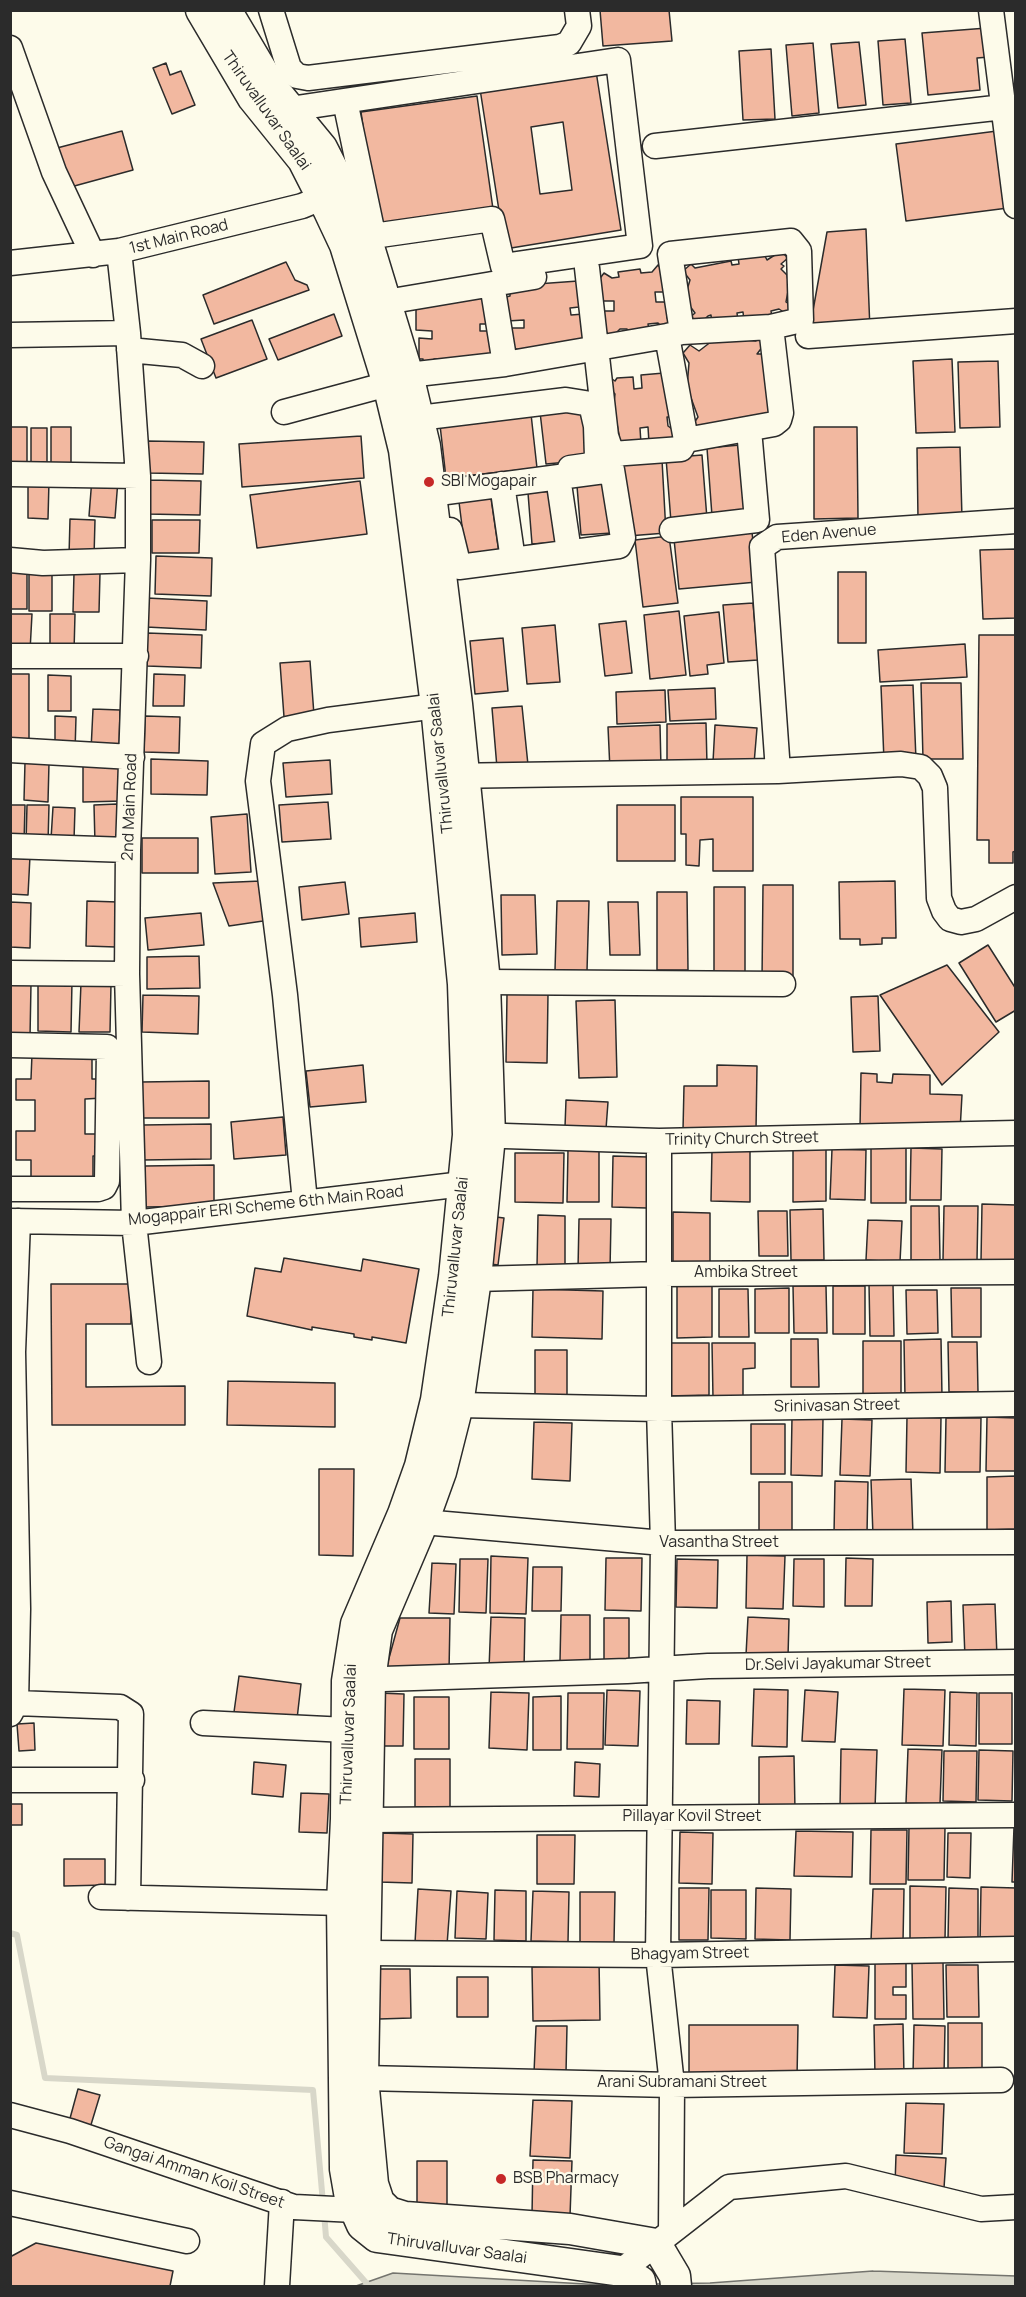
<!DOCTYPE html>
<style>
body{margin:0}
#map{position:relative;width:1026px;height:2297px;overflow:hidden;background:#fdfbea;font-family:Manrope,sans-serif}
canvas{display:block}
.frame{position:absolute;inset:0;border:12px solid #2b2b2b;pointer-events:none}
</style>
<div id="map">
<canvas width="1026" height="2297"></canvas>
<div class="frame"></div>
</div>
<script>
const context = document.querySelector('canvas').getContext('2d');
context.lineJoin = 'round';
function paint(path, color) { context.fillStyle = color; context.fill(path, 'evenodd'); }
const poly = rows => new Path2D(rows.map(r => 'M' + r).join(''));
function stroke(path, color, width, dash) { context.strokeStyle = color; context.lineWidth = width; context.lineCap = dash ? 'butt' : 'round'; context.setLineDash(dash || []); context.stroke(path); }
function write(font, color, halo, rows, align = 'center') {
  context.font = font + ' Manrope,sans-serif'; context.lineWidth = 4.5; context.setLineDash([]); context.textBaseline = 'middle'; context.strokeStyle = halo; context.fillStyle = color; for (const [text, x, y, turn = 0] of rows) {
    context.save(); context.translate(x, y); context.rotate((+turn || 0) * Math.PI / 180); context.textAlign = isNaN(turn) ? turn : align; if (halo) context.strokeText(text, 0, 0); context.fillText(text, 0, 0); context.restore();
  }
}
const water = poly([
 [873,2271,1016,2276,1015,2286,356,2286,393,2273,603,2285,710,2283,873,2271]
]);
paint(water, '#d8d7c9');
stroke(water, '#74746e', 1.5);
stroke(poly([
 [10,1933,17,1935,45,2078,313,2090,323,2203],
 [324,2213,326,2237,369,2286]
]), '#d8d7c9', 6);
const building = poly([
 [600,10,669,10,672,41,603,46,600,10],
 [987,28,989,57,977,58,980,90,928,95,922,33,987,28],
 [905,39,911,103,883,105,878,41,905,39],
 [859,42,866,105,838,108,831,44,859,42],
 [813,43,819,113,792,116,786,45,813,43],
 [771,49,775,119,743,120,739,51,771,49],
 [166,63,170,75,181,71,195,105,172,114,153,68,166,63],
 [596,71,621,230,505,249,480,89,596,71],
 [563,122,572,190,540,194,531,127,563,122],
 [477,96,493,209,377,225,361,112,477,96],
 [122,131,133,170,67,188,57,148,122,131],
 [997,131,1008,208,906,221,896,144,997,131],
 [866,229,870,330,809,333,827,232,866,229],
 [781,251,788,258,781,264,784,266,781,269,787,275,789,286,786,302,793,307,788,315,779,309,771,311,772,317,744,321,743,312,737,313,738,321,712,324,711,315,708,316,696,327,688,319,695,313,689,305,687,290,690,280,683,271,691,264,695,268,731,261,732,265,739,264,738,257,764,254,767,260,781,251],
 [286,262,295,280,307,285,309,290,214,324,203,295,286,262],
 [658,265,665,272,665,292,655,292,656,302,667,302,667,318,672,322,665,330,658,323,648,324,649,330,628,333,627,329,620,329,611,338,604,331,604,311,614,311,614,301,603,301,598,281,604,273,612,278,619,277,618,272,640,269,641,273,652,272,658,265],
 [578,281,579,307,570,308,571,315,584,314,586,341,528,348,528,353,518,354,517,349,513,349,512,328,524,328,524,320,507,321,506,297,510,296,510,292,523,291,523,285,578,281],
 [434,296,490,298,489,324,480,324,480,331,493,331,492,358,434,359,433,365,423,364,423,359,419,359,419,338,432,339,432,331,416,330,416,306,434,296],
 [334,314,342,336,278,360,269,339,334,314],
 [252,320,267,359,216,378,201,339,252,320],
 [758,337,766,342,757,354,764,354,770,381,768,404,776,413,769,421,760,414,751,423,701,433,692,426,698,417,687,387,689,363,683,353,690,345,699,351,712,341,726,338,756,341,758,337],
 [952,359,955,432,916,433,913,361,952,359],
 [998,361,1000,427,960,428,958,362,998,361],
 [664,373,666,396,671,396,672,417,667,417,668,426,676,432,669,441,649,443,648,427,640,428,641,444,613,442,619,435,617,424,611,425,615,394,605,384,612,379,615,381,617,378,633,377,634,389,642,388,641,375,664,373],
 [585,407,590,460,546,464,540,412,585,407],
 [531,414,537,468,446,478,440,425,531,414],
 [10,427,27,427,27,470,10,470,10,427],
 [51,427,71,427,71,468,51,468,51,427],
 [814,427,857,427,858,518,814,519,814,427],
 [31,428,47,428,47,467,31,467,31,428],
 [361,436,364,478,242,487,239,444,361,436],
 [147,441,204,442,203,474,147,473,147,441],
 [740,445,745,514,712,516,707,448,740,445],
 [960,447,962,518,918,519,917,448,960,447],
 [702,455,707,519,671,522,666,458,702,455],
 [662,460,666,533,628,536,623,463,662,460],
 [92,478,118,480,115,518,89,516,92,478],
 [28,480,49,481,48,519,28,518,28,480],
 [147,480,201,481,200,515,146,514,147,480],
 [360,481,367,534,257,548,250,495,360,481],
 [609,483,612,533,581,535,577,486,609,483],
 [555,491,560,542,532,544,528,493,555,491],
 [491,498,499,553,466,558,459,502,491,498],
 [70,519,95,520,94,557,69,556,70,519],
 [152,520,200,520,199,553,152,553,152,520],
 [752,532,757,582,679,589,674,539,752,532],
 [669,536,678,603,643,607,635,540,669,536],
 [1016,549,1016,618,983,619,980,550,1016,549],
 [156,556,212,558,211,596,155,594,156,556],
 [10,571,27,571,27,609,10,609,10,571],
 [29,572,52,573,52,611,29,611,29,572],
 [838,572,866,572,866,643,838,643,838,572],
 [74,573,100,573,99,612,73,612,74,573],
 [147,598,207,601,206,630,146,627,147,598],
 [753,603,758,660,728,662,723,605,753,603],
 [679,611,686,675,650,679,644,615,679,611],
 [719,612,724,663,707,665,708,674,690,676,684,616,719,612],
 [10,614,32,614,30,651,10,650,10,614],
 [50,614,75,614,74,652,50,652,50,614],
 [626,621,632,673,605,676,599,624,626,621],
 [555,625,560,682,527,684,522,628,555,625],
 [147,633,202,635,201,668,147,666,147,633],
 [979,635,1016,635,1016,851,1013,852,1013,863,989,863,989,840,977,840,979,635],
 [503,638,508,691,475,694,470,641,503,638],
 [965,644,967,677,880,682,878,650,965,644],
 [310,661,314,715,284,717,280,663,310,661],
 [10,674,29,674,29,746,10,746,10,674],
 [154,674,185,675,184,706,153,706,154,674],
 [48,675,71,676,71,711,48,711,48,675],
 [921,683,961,683,963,759,923,759,921,683],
 [913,685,916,760,884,761,881,686,913,685],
 [715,688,716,719,670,721,668,690,715,688],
 [665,690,666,722,617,724,616,692,665,690],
 [522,706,528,765,497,768,492,708,522,706],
 [93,709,120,710,119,751,91,750,93,709],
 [55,716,76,717,75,752,55,752,55,716],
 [145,716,180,717,179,753,144,752,145,716],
 [706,723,707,765,667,766,667,724,706,723],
 [660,725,661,768,610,770,608,727,660,725],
 [715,725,757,728,754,764,713,762,715,725],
 [151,759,208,761,207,795,151,794,151,759],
 [330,760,332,794,286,797,283,763,330,760],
 [122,761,123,801,83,802,83,762,122,761],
 [25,762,49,763,48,802,24,800,25,762],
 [681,797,753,797,753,871,713,871,713,839,700,840,699,866,686,865,686,834,681,834,681,797],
 [328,802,331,839,282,842,279,805,328,802],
 [117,804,118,844,95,844,94,805,117,804],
 [10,805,25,805,24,843,10,843,10,805],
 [27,805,49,805,48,843,26,843,27,805],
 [617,805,675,805,675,861,617,861,617,805],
 [53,807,75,808,74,840,51,839,53,807],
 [247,814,251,872,215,874,211,817,247,814],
 [142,838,198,838,198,873,142,873,142,838],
 [10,855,30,856,28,895,10,894,10,855],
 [261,881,263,921,229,926,213,883,261,881],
 [895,881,896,938,882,938,882,944,860,945,860,939,840,939,839,882,895,881],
 [345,882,349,914,302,920,299,887,345,882],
 [763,885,793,885,793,980,762,980,763,885],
 [714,887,745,887,745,975,714,975,714,887],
 [657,892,687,892,688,970,657,970,657,892],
 [501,895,535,895,537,954,502,955,501,895],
 [87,901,118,902,116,947,86,946,87,901],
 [557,901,589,901,587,971,555,970,557,901],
 [10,902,31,903,30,948,10,947,10,902],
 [608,902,638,902,640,955,610,955,608,902],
 [201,913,204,945,148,950,145,918,201,913],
 [415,913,417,942,361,947,359,918,415,913],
 [988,945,1016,989,1016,1010,996,1022,959,963,988,945],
 [199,956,200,988,147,989,147,957,199,956],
 [947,965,999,1032,942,1085,880,995,947,965],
 [38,980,72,981,71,1032,38,1031,38,980],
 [10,983,31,984,30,1037,10,1037,10,983],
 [81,983,111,984,110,1032,79,1032,81,983],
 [507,994,548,994,547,1063,506,1062,507,994],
 [143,995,199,996,198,1034,142,1032,143,995],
 [878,996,880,1051,853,1052,851,997,878,996],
 [615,1000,617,1077,579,1078,576,1001,615,1000],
 [32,1054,92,1055,92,1079,104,1079,103,1098,85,1099,85,1134,103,1134,103,1156,93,1156,93,1178,31,1178,31,1160,16,1160,16,1131,35,1131,35,1100,16,1100,16,1079,31,1079,32,1054],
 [363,1065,366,1102,310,1107,306,1071,363,1065],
 [717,1065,757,1066,756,1130,683,1130,684,1086,717,1086,717,1065],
 [861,1073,877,1074,877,1082,892,1083,893,1074,930,1075,930,1094,962,1095,960,1131,860,1128,861,1073],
 [209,1081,209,1118,141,1118,141,1082,209,1081],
 [566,1100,608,1102,606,1129,565,1127,566,1100],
 [283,1117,286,1155,234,1159,231,1122,283,1117],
 [211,1124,211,1159,143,1160,143,1125,211,1124],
 [871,1147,906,1147,906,1203,871,1203,871,1147],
 [793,1148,826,1148,826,1201,793,1202,793,1148],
 [911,1148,942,1149,941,1200,910,1200,911,1148],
 [568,1149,599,1150,599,1202,567,1202,568,1149],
 [712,1149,750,1149,750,1202,711,1201,712,1149],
 [832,1149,866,1150,865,1200,830,1199,832,1149],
 [515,1153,564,1153,563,1203,515,1202,515,1153],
 [613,1156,648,1157,647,1208,612,1207,613,1156],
 [214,1165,214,1206,145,1207,145,1166,214,1165],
 [982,1204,1016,1205,1016,1262,981,1261,982,1204],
 [911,1206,939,1206,940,1260,911,1260,911,1206],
 [944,1206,978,1206,977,1261,943,1260,944,1206],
 [823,1209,824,1260,791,1260,790,1210,823,1209],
 [758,1211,787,1211,788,1256,759,1256,758,1211],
 [673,1212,710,1213,710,1265,673,1265,673,1212],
 [538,1215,565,1216,565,1267,537,1267,538,1215],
 [488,1216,504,1218,498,1265,483,1263,488,1216],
 [579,1219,611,1219,610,1270,578,1269,579,1219],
 [868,1220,902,1221,900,1262,866,1260,868,1220],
 [284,1258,361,1271,363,1259,419,1269,406,1343,372,1337,372,1340,354,1337,354,1334,312,1327,312,1330,247,1316,255,1268,281,1272,284,1258],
 [51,1284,131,1284,131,1324,86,1324,86,1387,185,1386,185,1425,52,1425,51,1284],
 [869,1284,893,1284,894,1336,870,1336,869,1284],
 [677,1286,712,1286,712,1337,677,1338,677,1286],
 [793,1286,826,1286,827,1333,794,1333,793,1286],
 [833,1286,865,1286,865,1334,833,1334,833,1286],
 [789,1288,789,1333,755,1333,755,1289,789,1288],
 [951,1288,981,1288,981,1337,952,1337,951,1288],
 [533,1289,603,1291,602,1339,532,1337,533,1289],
 [719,1289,748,1289,749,1337,719,1337,719,1289],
 [906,1290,937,1290,938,1333,907,1334,906,1290],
 [791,1339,818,1339,819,1387,791,1387,791,1339],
 [941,1339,942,1397,905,1398,904,1340,941,1339],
 [863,1341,901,1341,901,1394,863,1395,863,1341],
 [948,1342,977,1342,978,1392,949,1392,948,1342],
 [668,1343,709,1343,709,1395,668,1396,668,1343],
 [712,1343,755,1343,755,1368,743,1369,743,1398,713,1398,712,1343],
 [535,1350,567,1350,567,1403,535,1403,535,1350],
 [228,1381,335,1383,335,1427,227,1425,228,1381],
 [792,1417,823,1418,822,1476,791,1475,792,1417],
 [907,1417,941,1418,940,1473,906,1472,907,1417],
 [987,1417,1016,1418,1016,1471,986,1471,987,1417],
 [946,1418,981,1418,980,1472,945,1472,946,1418],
 [842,1419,872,1420,870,1476,840,1475,842,1419],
 [534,1422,572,1423,570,1481,532,1479,534,1422],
 [751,1424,785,1424,785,1474,751,1474,751,1424],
 [319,1469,354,1469,353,1556,319,1555,319,1469],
 [1016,1476,1016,1529,987,1530,987,1477,1016,1476],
 [911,1479,913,1535,873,1536,871,1480,911,1479],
 [835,1481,868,1482,867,1534,834,1534,835,1481],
 [759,1482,792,1482,792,1536,759,1536,759,1482],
 [747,1555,785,1556,783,1609,746,1608,747,1555],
 [491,1556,528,1558,526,1614,490,1613,491,1556],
 [606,1558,642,1558,641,1611,605,1610,606,1558],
 [846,1558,873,1559,872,1606,845,1606,846,1558],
 [460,1559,488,1559,486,1613,459,1612,460,1559],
 [677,1559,718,1560,717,1608,676,1607,677,1559],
 [794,1559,824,1559,824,1607,793,1606,794,1559],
 [432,1563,456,1564,454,1614,429,1613,432,1563],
 [533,1567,562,1567,561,1611,532,1611,533,1567],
 [951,1601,952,1642,928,1643,927,1602,951,1601],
 [995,1604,997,1657,965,1658,963,1605,995,1604],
 [561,1615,590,1615,590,1661,560,1661,561,1615],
 [491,1617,525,1618,524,1670,489,1669,491,1617],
 [748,1617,789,1619,788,1657,746,1655,748,1617],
 [400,1618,450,1618,449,1671,386,1669,400,1618],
 [604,1618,629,1618,629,1666,604,1666,604,1618],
 [239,1676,301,1684,297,1719,234,1712,239,1676],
 [754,1689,788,1690,787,1747,752,1746,754,1689],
 [904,1689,945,1690,943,1746,902,1745,904,1689],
 [607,1690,640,1691,638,1746,605,1745,607,1690],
 [805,1690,838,1692,835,1742,802,1741,805,1690],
 [491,1692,529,1693,527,1750,489,1748,491,1692],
 [950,1692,977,1693,976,1746,949,1745,950,1692],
 [378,1693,404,1694,403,1746,376,1746,378,1693],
 [568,1693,604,1693,603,1749,567,1749,568,1693],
 [979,1693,1012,1693,1012,1744,979,1744,979,1693],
 [561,1696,561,1750,533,1750,533,1697,561,1696],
 [414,1697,449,1697,449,1749,414,1749,414,1697],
 [687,1700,720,1701,719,1744,686,1744,687,1700],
 [34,1723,35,1750,19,1751,17,1724,34,1723],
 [841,1749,877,1750,875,1809,840,1808,841,1749],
 [908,1749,942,1750,940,1804,906,1803,908,1749],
 [979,1750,1013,1751,1012,1801,978,1800,979,1750],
 [944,1751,977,1751,976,1802,943,1801,944,1751],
 [794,1756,795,1811,759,1811,759,1757,794,1756],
 [415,1759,450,1759,450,1807,415,1807,415,1759],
 [254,1762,286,1765,283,1797,252,1794,254,1762],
 [575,1762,600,1764,599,1797,574,1796,575,1762],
 [301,1793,329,1794,327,1833,299,1832,301,1793],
 [10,1804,22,1804,22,1825,10,1825,10,1804],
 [909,1827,945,1827,944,1880,908,1880,909,1827],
 [1014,1827,1016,1827,1016,1882,1012,1882,1014,1827],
 [871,1830,907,1830,906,1884,870,1884,871,1830],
 [796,1831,853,1832,852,1877,794,1876,796,1831],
 [680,1832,713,1833,712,1884,679,1883,680,1832],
 [380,1833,413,1834,412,1883,379,1882,380,1833],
 [948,1833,971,1833,970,1878,947,1877,948,1833],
 [537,1835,575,1835,574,1884,537,1884,537,1835],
 [64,1859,105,1859,105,1885,64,1886,64,1859],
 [910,1886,946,1887,945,1939,910,1939,910,1886],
 [981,1887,1016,1888,1016,1944,980,1943,981,1887],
 [679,1888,709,1888,708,1940,679,1940,679,1888],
 [756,1888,791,1889,790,1940,755,1939,756,1888],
 [949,1888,978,1889,978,1941,948,1940,949,1888],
 [418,1889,451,1891,447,1945,415,1943,418,1889],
 [873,1889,904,1889,903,1942,871,1941,873,1889],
 [495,1890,526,1891,526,1941,494,1940,495,1890],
 [711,1890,746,1890,746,1939,711,1938,711,1890],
 [457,1891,488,1893,486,1939,455,1938,457,1891],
 [533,1891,569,1892,568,1942,531,1941,533,1891],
 [580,1892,615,1892,614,1943,580,1943,580,1892],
 [599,1960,600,2020,533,2021,532,1967,567,1966,599,1960],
 [875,1962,906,1962,906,1987,893,1987,893,1995,906,1995,906,2019,875,2019,875,1962],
 [943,1962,944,2019,913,2019,912,1963,943,1962],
 [835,1965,869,1966,867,2018,833,2017,835,1965],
 [946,1965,978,1965,979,2017,947,2017,946,1965],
 [379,1969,410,1969,411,2018,379,2019,379,1969],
 [457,1977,488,1977,488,2017,457,2017,457,1977],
 [948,2023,982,2023,982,2075,948,2075,948,2023],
 [903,2024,904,2076,875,2076,874,2025,903,2024],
 [689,2025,798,2025,797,2078,689,2078,689,2025],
 [914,2025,945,2026,944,2075,913,2075,914,2025],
 [536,2026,567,2026,566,2073,534,2073,536,2026],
 [78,2089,100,2095,90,2128,69,2122,78,2089],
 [533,2100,572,2101,570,2158,530,2156,533,2100],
 [906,2103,944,2104,942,2154,904,2153,906,2103],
 [896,2155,946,2158,944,2188,895,2185,896,2155],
 [533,2160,572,2161,570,2216,532,2215,533,2160],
 [417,2161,447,2161,447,2215,417,2215,417,2161],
 [36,2243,173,2271,170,2286,10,2286,10,2257,36,2243]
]);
paint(building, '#f2b8a0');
stroke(building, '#2b2b2b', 1.5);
const minor = poly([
 [271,10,289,68,297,76,308,78,560,47,569,43,579,26,577,10],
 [991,10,1016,206],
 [10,48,54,172,93,255],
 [345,101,373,234],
 [290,109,618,60,640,246,503,266,492,219,366,237],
 [655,146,1004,107],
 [119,251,128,333,138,476,138,560,128,850,127,974,134,1223,149,1362],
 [10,263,119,251,302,206,338,191],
 [587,268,606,436,612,454,681,449,686,440],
 [492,284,505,364],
 [386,302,534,277],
 [682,332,670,254,791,241,799,251,801,320,771,327],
 [10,335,128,333],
 [808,336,1016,321],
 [129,350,182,355,202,366],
 [408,375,505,364,667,336,686,440,774,424,779,420,781,413,771,327,682,332,667,336],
 [284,412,388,384],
 [419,418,566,400,591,404,596,426,597,457,591,465,570,468],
 [10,474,138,476],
 [558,477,569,552],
 [502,484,513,560],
 [431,494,612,470,623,538,619,546,459,567,450,530,435,532],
 [672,530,757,520,750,441],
 [10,560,43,563,138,560],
 [10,656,136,656],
 [10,750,132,757],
 [778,771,762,547,777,537,1016,521],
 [447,776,778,771,901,764,921,767,930,776,935,788,939,898,944,911,950,919,961,922,976,919,1016,897],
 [10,846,128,850],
 [10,973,127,974],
 [485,982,783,984],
 [10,1045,107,1047,109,1051,107,1181,104,1187,98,1189,10,1189],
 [474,1135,659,1141,1016,1133],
 [659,1141,659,1409,663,1543,658,1955,672,2085,671,2232],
 [305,1202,285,995,258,781,263,744,287,729,328,720,452,704],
 [10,1221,134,1223,480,1182],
 [476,1279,660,1274,1016,1272],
 [458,1405,659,1409,1016,1404],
 [423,1522,663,1543,1016,1542],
 [353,1680,627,1671,708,1666,1016,1662],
 [16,1703,120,1707,131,1714,128,1898],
 [10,1714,16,1703,18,1609,13,1352,18,1221],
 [203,1723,347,1730],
 [10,1780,132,1780],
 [368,1820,1016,1815],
 [101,1897,342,1903],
 [365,1953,658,1955,1016,1949],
 [363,2078,672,2085,1001,2080],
 [10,2115,70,2131,294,2207,355,2210,370,2205],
 [10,2203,187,2241],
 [621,2271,729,2187,846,2176,981,2209,1016,2207],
 [277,2286,282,2202]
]);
const major = poly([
 [201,10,253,98,303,160,329,211,345,245,388,384,404,450,436,706,463,984,468,1135,454,1277,436,1400,420,1466,403,1514,356,1624,347,1681,346,1819,342,1903,345,2169,350,2198,362,2225,377,2237,621,2271,640,2281,641,2286],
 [226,10,271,86,322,148,349,201,366,237,408,375,425,446,457,704,485,982,490,1136,476,1279,458,1405,441,1472,423,1522,377,1630,370,1680,363,2078,373,2184,379,2202,389,2212,405,2217,570,2229,656,2244,675,2276,676,2286]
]);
stroke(minor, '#2b2b2b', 27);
stroke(major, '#2b2b2b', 33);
stroke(minor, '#fdfbea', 24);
stroke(major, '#fdfbea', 30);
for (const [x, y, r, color] of [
 [429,482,6,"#c62828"],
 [501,2179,6,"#c62828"]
]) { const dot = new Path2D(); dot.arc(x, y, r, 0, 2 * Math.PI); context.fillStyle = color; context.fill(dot); stroke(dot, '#fdfbea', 2); }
write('16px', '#2b2b2b', '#fdfbea', [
 ["Thiruvalluvar Saalai",266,111,55],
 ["1st Main Road",179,237,-14],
 ["Eden Avenue",829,534,-5],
 ["Thiruvalluvar Saalai",441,763,-96],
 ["2nd Main Road",130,807,-88],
 ["Trinity Church Street",742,1139,-1],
 ["Mogappair ERI Scheme 6th Main Road",266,1206,-6],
 ["Thiruvalluvar Saalai",456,1247,-84],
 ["Ambika Street",746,1273],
 ["Srinivasan Street",837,1406,-1],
 ["Vasantha Street",719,1543],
 ["Dr.Selvi Jayakumar Street",838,1664,-1],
 ["Thiruvalluvar Saalai",349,1734,-88],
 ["Pillayar Kovil Street",692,1817],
 ["Bhagyam Street",690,1954,-1],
 ["Arani Subramani Street",682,2083],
 ["Gangai Amman Koil Street",194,2173,19],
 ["Thiruvalluvar Saalai",457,2249,8]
]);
write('16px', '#2b2b2b', '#fdfbea', [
 ["SBI Mogapair",441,482],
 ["BSB Pharmacy",513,2179]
], 'left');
</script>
